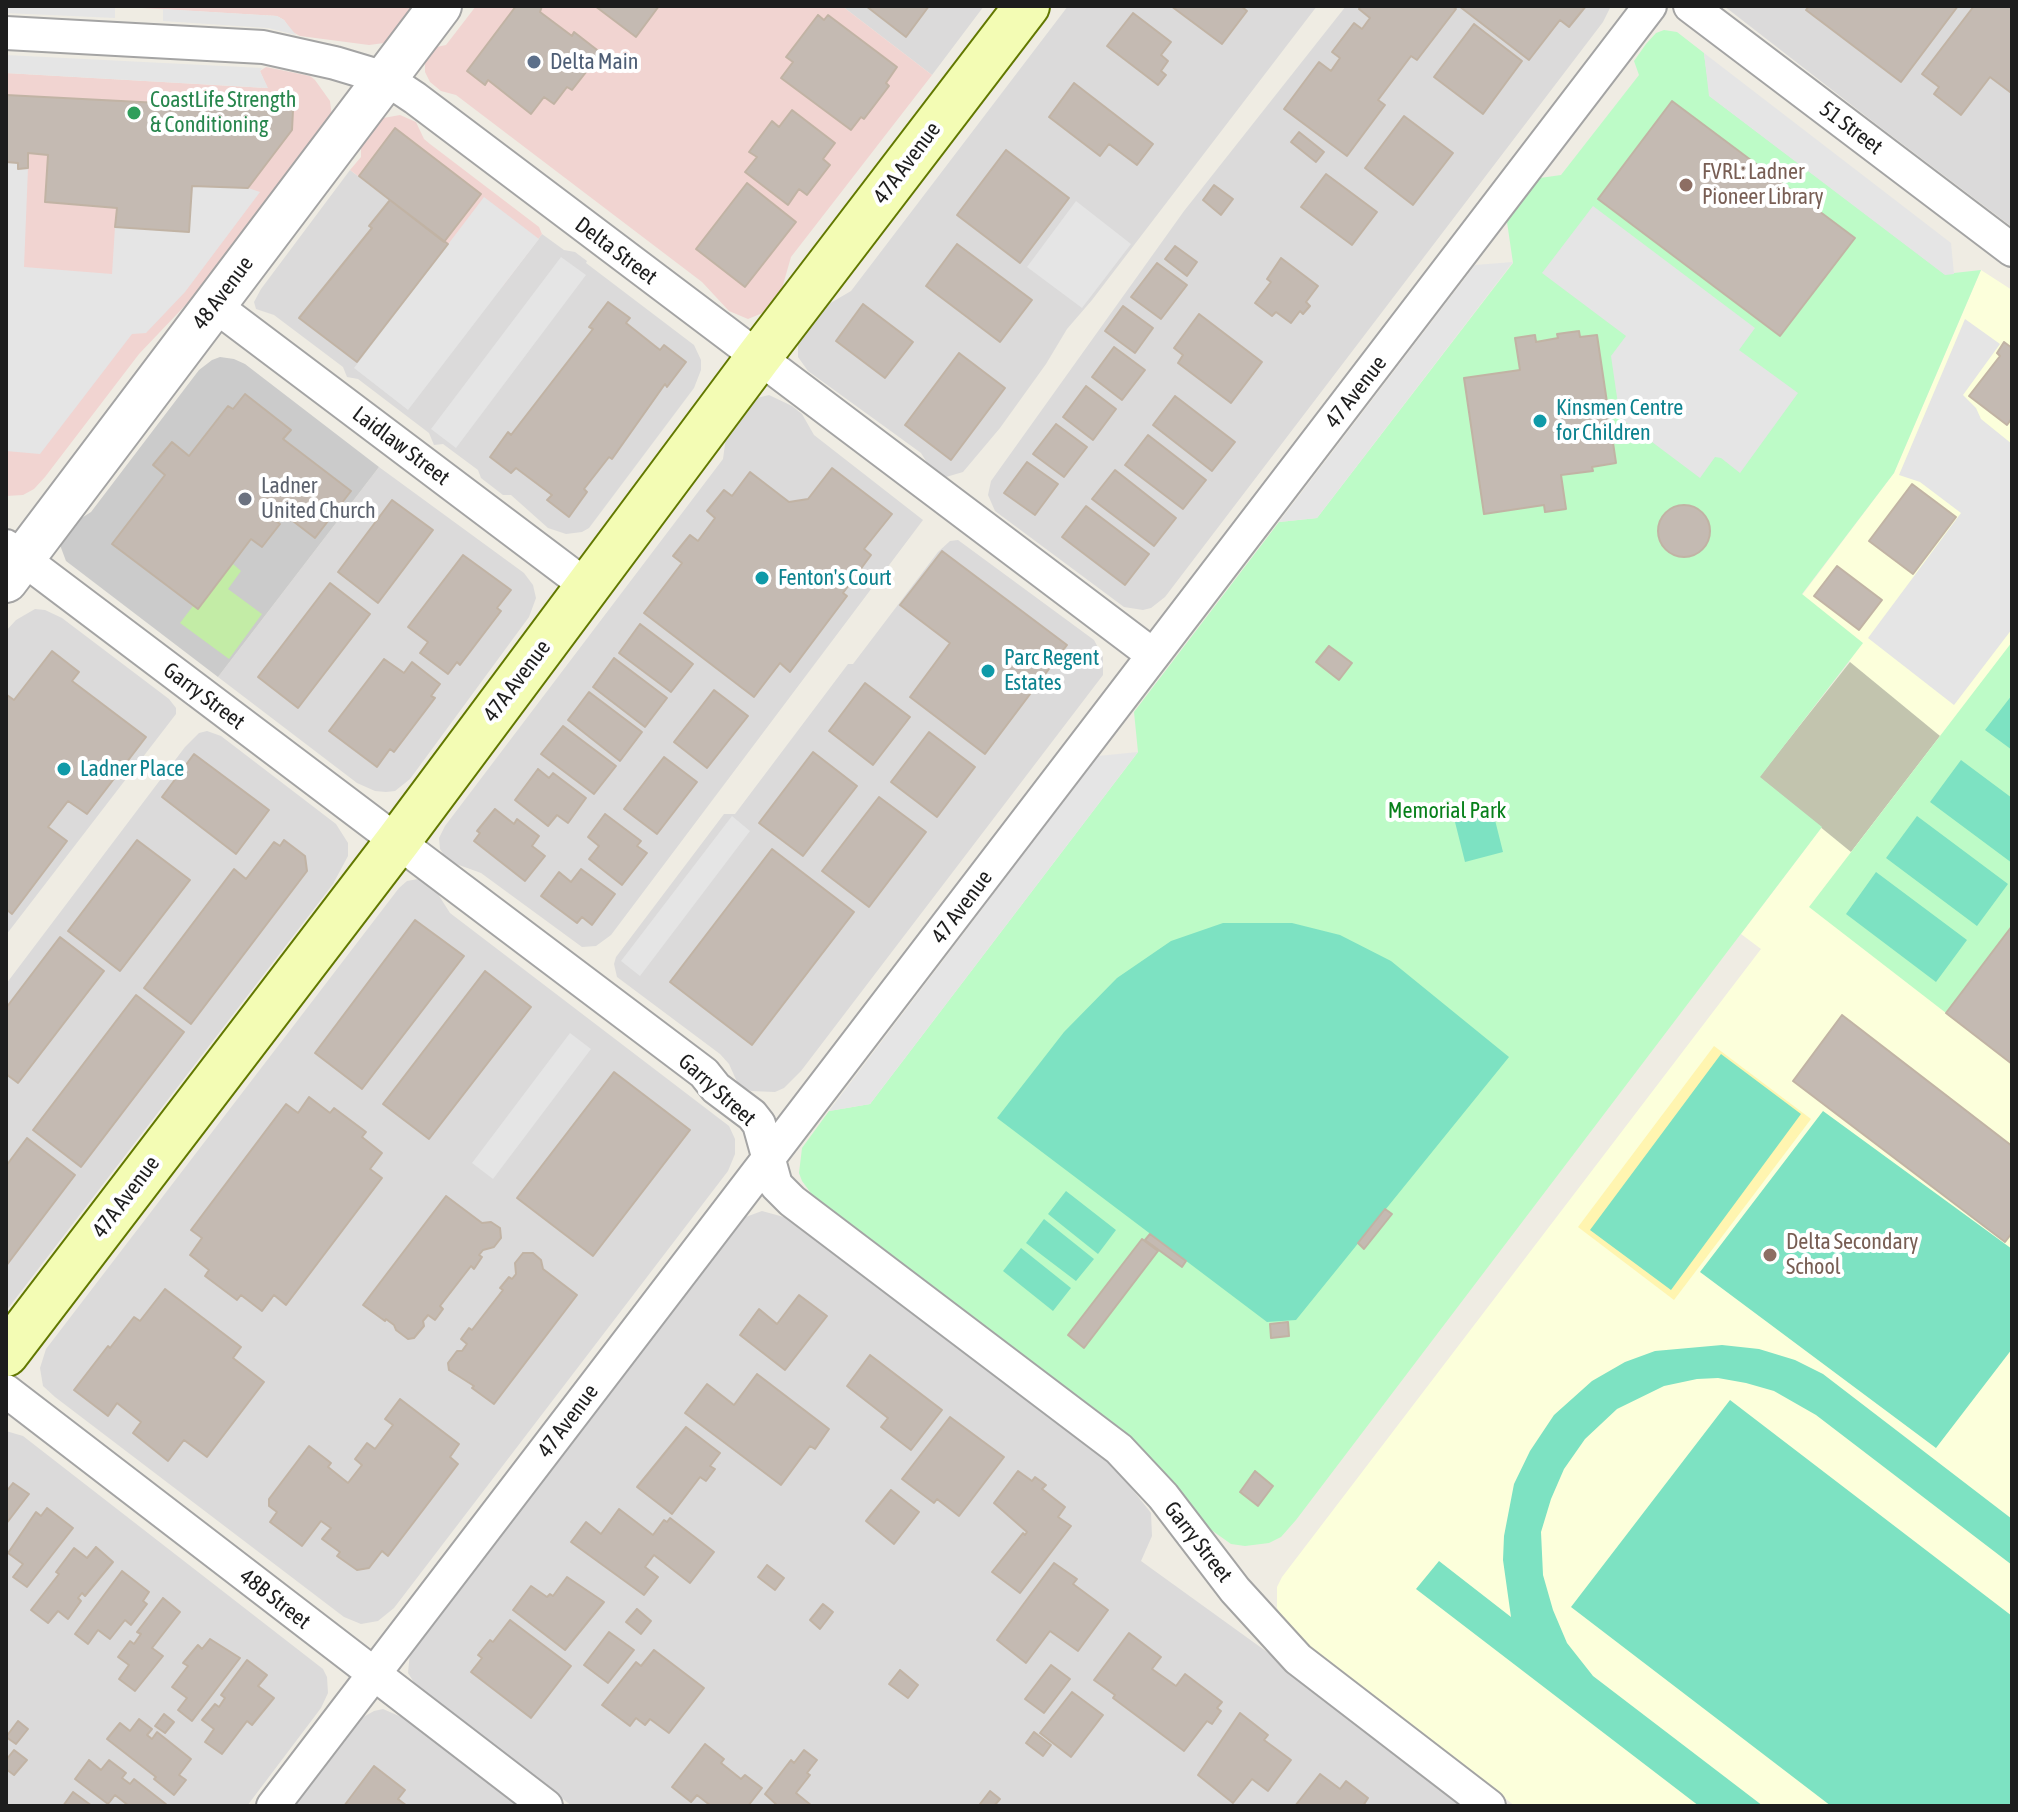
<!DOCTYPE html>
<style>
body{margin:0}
#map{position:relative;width:2018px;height:1812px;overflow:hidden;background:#efece3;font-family:"Asap Condensed",sans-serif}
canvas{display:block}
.frame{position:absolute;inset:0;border:8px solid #1d1d1d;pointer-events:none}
</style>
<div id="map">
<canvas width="2018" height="1812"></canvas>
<div class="frame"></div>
</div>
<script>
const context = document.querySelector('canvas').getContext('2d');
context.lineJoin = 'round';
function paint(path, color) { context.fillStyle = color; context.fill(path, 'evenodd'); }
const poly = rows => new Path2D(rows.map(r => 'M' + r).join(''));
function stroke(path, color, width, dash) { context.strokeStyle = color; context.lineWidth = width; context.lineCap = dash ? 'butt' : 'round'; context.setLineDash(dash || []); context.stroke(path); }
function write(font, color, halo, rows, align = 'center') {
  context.font = font + ' "Asap Condensed",sans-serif'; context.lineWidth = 8; context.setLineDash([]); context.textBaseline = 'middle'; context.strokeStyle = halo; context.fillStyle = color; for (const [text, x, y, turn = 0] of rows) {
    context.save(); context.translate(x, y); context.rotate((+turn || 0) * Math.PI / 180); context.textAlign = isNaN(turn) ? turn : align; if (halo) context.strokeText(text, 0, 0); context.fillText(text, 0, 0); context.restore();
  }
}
paint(poly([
 [842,6,984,6,932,75],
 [1068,6,1317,6,1092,300,1067,329,1046,364,1000,428,963,472,946,477,931,469,921,453,808,371,798,357,798,339,822,308,851,291],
 [1346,6,1611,6,1603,22,1165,597,1151,608,1143,610,1124,607,995,511,988,495,991,481,1184,211],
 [1724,6,2012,6,2012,227,1876,124],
 [350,170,502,286,542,234,564,250,575,252,587,261,586,263,694,345,701,360,701,370,694,388,589,528,582,532,566,534,548,528,511,495,503,495,481,478,478,470,443,444,434,445,429,433,358,379,347,377,343,367,274,315,256,309,254,302,261,289],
 [769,395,792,406,802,414,814,435,923,520,611,935,596,946,582,947,481,873,448,861,440,849,439,838,445,826,723,459,726,437,746,405,757,398],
 [379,467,524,573,533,585,536,598,529,617,410,779,395,791,386,792,375,791,357,783,218,677],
 [958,540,1094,640,1103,657,1103,675,801,1071,784,1088,775,1092,751,1091,738,1084,729,1064,720,1054,617,977,614,964,616,957,724,814,735,814,848,664,853,664,938,552,950,541],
 [35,609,45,610,62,618,169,699,176,708,176,714,6,935,6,631,16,620],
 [207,731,221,736,336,824,348,843,348,856,333,884,6,1311,6,984,185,747,199,733],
 [418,879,426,882,436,891,450,913,729,1126,735,1139,735,1154,728,1171,394,1608,378,1621,361,1624,344,1617,55,1397,43,1386,40,1368,46,1349,399,888,407,881],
 [762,1211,791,1219,1098,1452,1121,1475,1151,1513,1152,1536,1141,1561,1274,1657,1465,1806,572,1806,417,1687,408,1673,410,1652,743,1218],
 [6,1431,23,1436,323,1669,327,1677,328,1693,321,1708,247,1806,6,1806],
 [383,1709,406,1719,440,1742,523,1806,291,1806,358,1720,374,1711]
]), '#dbdada');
paint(poly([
 [108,6,416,6,393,38,384,43,369,45,300,36,291,31,284,20,277,16],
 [476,6,842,6,932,75,791,257,781,292,765,312,748,319,729,311,702,282,456,95,441,91,430,82,425,72,425,58,432,48,446,45],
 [266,67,310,76,315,80,330,101,332,117,304,149,198,292,139,354,45,477,34,489,23,495,6,496,6,73,267,88,260,71],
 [400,115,416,122,424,139,430,144,539,227,542,234,503,286,350,170,361,157,361,141,378,119]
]), '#f1d4d1');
paint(poly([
 [1981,270,2012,290,2012,1806,1515,1806,1314,1651,1283,1618,1277,1608,1277,1587,1282,1577,1761,949,1741,934,1822,827,1759,777,1850,662,1802,595,1894,473]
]), '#fcffdb');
paint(poly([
 [220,357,234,359,245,364,379,467,218,677,66,561,60,545,72,524,91,512,199,370,212,360]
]), '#cbcbcb');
paint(poly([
 [1850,662,1940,736,1851,852,1759,777]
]), '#c2c4ae');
paint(poly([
 [233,564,241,571,228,589,262,614,229,659,180,623,193,606,198,609]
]), '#c3eca6');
paint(poly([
 [1714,1046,1811,1119,1674,1300,1578,1227]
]), '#fff5b0');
paint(poly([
 [1664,30,1677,32,1704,53,1710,96,1945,274,1981,270,1894,473,1802,594,1863,643,1760,777,1822,827,1296,1520,1281,1537,1269,1543,1245,1546,1231,1544,1207,1527,1168,1478,1133,1441,813,1196,802,1181,799,1173,802,1148,829,1111,870,1104,1138,752,1134,712,1279,522,1317,518,1513,263,1507,222,1540,178,1561,175,1639,75,1634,61,1646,44,1656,33],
 [2012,642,2012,926,1946,1013,1809,907]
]), '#bdfbc7');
paint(poly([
 [2012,695,2012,750,1985,730],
 [1961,760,2012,798,2012,863,1930,802],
 [1493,812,1503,852,1465,862,1455,822],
 [1917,816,2008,884,1977,926,1886,858],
 [1876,872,1967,940,1936,982,1846,914],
 [1223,923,1292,923,1340,935,1391,961,1509,1057,1296,1320,1267,1322,997,1118,1064,1032,1117,978,1171,941],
 [1721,1054,1801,1114,1671,1290,1590,1230],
 [1823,1111,2012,1249,2012,1349,1936,1448,1700,1272],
 [1066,1191,1116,1230,1098,1254,1048,1214],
 [1044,1219,1094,1259,1076,1281,1026,1243],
 [1021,1248,1071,1288,1053,1311,1003,1271],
 [1722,1345,1759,1349,1795,1360,1823,1374,2012,1519,2012,1565,1816,1415,1774,1391,1746,1383,1718,1378,1697,1379,1664,1386,1617,1409,1585,1439,1564,1469,1551,1499,1541,1532,1543,1575,1553,1610,1567,1643,1593,1676,1763,1806,1699,1806,1416,1589,1439,1561,1511,1617,1503,1560,1504,1536,1514,1484,1530,1451,1554,1415,1592,1381,1625,1362,1655,1351],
 [1730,1400,2012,1616,2012,1806,1831,1806,1571,1607]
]), '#7de2c2');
paint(poly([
 [6,6,115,6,115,18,6,13],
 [163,9,277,16,284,20,296,35,268,28,163,21],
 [1704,53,1951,243,1954,274,1945,275,1709,96],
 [6,55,262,68,260,71,268,88,6,73],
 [6,162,18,163,28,168,24,267,112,274,115,227,189,232,192,186,248,188,260,192,185,292,146,333,132,334,40,454,6,451],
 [484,197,539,239,408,410,354,368],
 [1076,201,1131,244,1082,308,1027,267],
 [1593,206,1755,328,1739,350,1798,393,1740,473,1721,458,1715,457,1700,478,1620,418,1611,356,1626,336,1542,273],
 [561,257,586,275,456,448,431,429],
 [1513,262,1317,518,1279,522,1475,265],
 [1965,319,2000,344,1963,395,1976,408,1981,419,2012,444,2012,629,1954,705,1868,638,1961,513,1920,482,1899,475],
 [1138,752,870,1104,829,1111,1098,756],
 [732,816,750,831,640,976,621,961],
 [570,1033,591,1049,493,1179,472,1163]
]), '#e5e5e5');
const building = poly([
 [516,6,542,6,540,12,572,36,574,32,601,53,572,90,567,87,554,104,544,97,531,114,488,80,485,85,467,71,516,6],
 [595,6,659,6,636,37,595,6],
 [866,6,929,6,906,37,866,6],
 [1171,6,1241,6,1247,11,1222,44,1171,6],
 [1361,6,1452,6,1456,9,1417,60,1411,56,1378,100,1385,105,1347,156,1284,109,1319,62,1331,71,1340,58,1332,52,1354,23,1362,29,1370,18,1359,9,1361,6],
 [1459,6,1586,6,1569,27,1560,20,1529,60,1459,6],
 [1809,6,1958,6,1901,82,1806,10,1809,6],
 [1974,6,2012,6,2012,89,2010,92,1990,77,1961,115,1934,94,1939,87,1922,74,1974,6],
 [1133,13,1171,42,1161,55,1168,61,1161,71,1166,75,1158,85,1107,46,1133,13],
 [818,15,824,20,828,15,897,67,886,83,889,86,864,119,861,117,851,130,781,78,793,62,786,57,818,15],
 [1474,24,1522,61,1483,114,1434,77,1474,24],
 [1074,83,1153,144,1137,165,1109,144,1100,156,1049,117,1074,83],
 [6,95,293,110,292,130,248,188,192,186,189,232,115,227,117,208,45,202,48,155,28,153,28,168,18,169,18,163,6,162,6,95],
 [1672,101,1855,238,1780,336,1598,199,1672,101],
 [792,110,835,143,823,159,830,165,807,195,799,189,788,205,745,172,757,157,749,152,772,121,779,127,792,110],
 [1404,116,1453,153,1413,205,1365,168,1404,116],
 [395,128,481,194,444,242,359,176,395,128],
 [1299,132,1324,152,1316,162,1291,142,1299,132],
 [1006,150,1069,198,1020,263,957,215,1006,150],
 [1326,174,1377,212,1352,245,1301,207,1326,174],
 [747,183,796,222,745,287,696,249,747,183],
 [1214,185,1233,199,1221,215,1203,200,1214,185],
 [390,200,448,244,357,362,299,318,372,228,369,226,390,200],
 [957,244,1032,300,1000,342,926,286,957,244],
 [1175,246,1197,262,1187,276,1165,259,1175,246],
 [1281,258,1318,286,1306,302,1310,306,1303,314,1300,311,1291,323,1276,312,1272,316,1255,303,1271,282,1267,279,1281,258],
 [1157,263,1187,285,1161,319,1131,297,1157,263],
 [608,302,630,318,626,323,660,350,664,345,686,362,667,387,665,384,612,459,609,457,584,489,587,492,569,517,547,500,552,495,516,468,511,473,490,457,508,432,511,435,593,329,589,327,608,302],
 [863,304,913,342,885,378,836,341,863,304],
 [1123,306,1153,328,1135,353,1105,331,1123,306],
 [1199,314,1262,362,1231,403,1178,363,1183,355,1174,348,1199,314],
 [1579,331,1580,337,1597,335,1616,463,1592,467,1593,471,1561,475,1566,509,1545,512,1544,505,1484,514,1464,378,1520,370,1515,338,1535,335,1536,342,1558,338,1557,334,1579,331],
 [2004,342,2012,348,2012,418,2007,425,1969,396,2000,356,1997,353,2004,342],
 [1114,347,1145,370,1122,400,1092,377,1114,347],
 [959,353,1005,388,951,460,905,425,959,353],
 [1086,386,1116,409,1093,440,1063,417,1086,386],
 [245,394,291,430,283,439,351,491,315,538,276,508,269,516,280,524,262,547,251,539,198,609,112,544,165,475,153,465,172,442,189,456,228,406,233,409,245,394],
 [1175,396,1235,442,1212,471,1153,425,1175,396],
 [1056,424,1087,447,1064,477,1033,454,1056,424],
 [1148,435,1206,480,1183,509,1125,465,1148,435],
 [1027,462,1058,484,1035,515,1004,493,1027,462],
 [832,468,892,514,864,549,871,555,843,593,847,596,790,672,780,663,754,697,644,613,682,563,673,556,690,535,698,541,715,518,707,511,724,490,732,496,750,472,789,502,808,499,832,468],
 [1115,470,1176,518,1154,546,1092,499,1115,470],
 [1912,484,1956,517,1913,574,1869,541,1912,484],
 [392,500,433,530,378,603,338,572,392,500],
 '1658 531a26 26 0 1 1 52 0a26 26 0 1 1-52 0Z',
 [1086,506,1149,554,1125,585,1062,537,1086,506],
 [942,551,1067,645,985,754,910,697,950,643,900,605,942,551],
 [463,555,511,590,497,608,501,611,460,665,457,662,448,674,420,653,428,642,408,627,463,555],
 [1837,566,1882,600,1859,630,1814,596,1837,566],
 [330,583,370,614,298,708,258,677,330,583],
 [640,624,693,664,671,692,619,653,640,624],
 [1329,646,1352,663,1339,680,1316,662,1329,646],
 [52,651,79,672,72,681,146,737,87,814,68,801,48,827,67,841,12,914,6,909,6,697,7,695,14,700,52,651],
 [614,658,667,698,645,727,593,687,614,658],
 [384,659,404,673,412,662,440,684,431,696,435,698,394,752,390,749,377,767,329,731,384,659],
 [865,683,910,717,873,765,829,731,865,683],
 [714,690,748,716,707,768,674,742,714,690],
 [589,692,642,732,620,761,568,720,589,692],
 [563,726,616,766,594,794,541,754,563,726],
 [929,732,975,767,937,817,891,782,929,732],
 [813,752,857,786,803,856,759,823,813,752],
 [194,754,269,810,236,854,162,797,194,754],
 [664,757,697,782,657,834,624,809,664,757],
 [538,769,549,778,553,773,586,798,568,823,557,815,548,826,515,800,538,769],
 [879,797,926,832,869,907,822,871,879,797],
 [495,809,514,824,517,819,539,836,532,846,545,856,525,881,474,841,480,833,477,831,495,809],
 [605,814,641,841,637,846,647,853,622,885,589,859,599,846,588,837,605,814],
 [137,840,190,880,120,971,68,931,137,840],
 [284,840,305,856,307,871,191,1024,144,988,234,869,246,879,274,842,280,846,284,840],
 [772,849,854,912,752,1045,670,982,772,849],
 [581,869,615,894,592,925,582,917,577,923,541,896,559,872,571,882,581,869],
 [415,920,464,956,362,1089,315,1053,415,920],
 [2012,926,2012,1064,1946,1013,2012,926],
 [60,937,104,971,18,1083,6,1074,6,1008,60,937],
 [485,971,531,1007,429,1139,383,1104,485,971],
 [136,995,184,1032,81,1167,33,1130,136,995],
 [1842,1015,2012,1146,2012,1233,2005,1242,1793,1081,1842,1015],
 [614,1072,690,1130,593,1256,517,1198,614,1072],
 [309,1097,330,1113,334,1108,366,1132,362,1137,382,1153,370,1169,382,1178,286,1305,274,1295,262,1311,241,1295,237,1300,205,1276,209,1270,190,1255,202,1238,191,1230,286,1104,298,1113,309,1097],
 [27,1138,75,1175,6,1266,6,1166,27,1138],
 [446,1196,482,1223,491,1222,500,1228,501,1238,494,1247,483,1250,479,1255,482,1257,474,1269,471,1266,440,1306,443,1309,435,1320,428,1315,423,1321,424,1326,414,1338,408,1339,396,1330,394,1325,386,1319,385,1321,363,1305,446,1196],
 [1385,1209,1392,1214,1364,1249,1358,1243,1385,1209],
 [1150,1234,1186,1261,1182,1267,1145,1240,1150,1234],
 [1142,1239,1158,1251,1084,1348,1068,1335,1142,1239],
 [523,1253,533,1253,541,1260,543,1269,577,1295,494,1404,472,1388,474,1386,449,1370,448,1363,457,1351,462,1351,467,1344,461,1339,469,1328,472,1330,503,1290,500,1288,509,1277,512,1279,516,1274,515,1263,523,1253],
 [165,1289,241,1347,233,1358,264,1382,207,1457,184,1440,168,1461,133,1433,141,1422,117,1403,108,1416,74,1390,108,1346,110,1348,134,1317,140,1321,165,1289],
 [799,1295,827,1316,785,1370,740,1335,759,1309,777,1324,799,1295],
 [1288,1322,1289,1336,1271,1338,1270,1324,1288,1322],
 [870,1355,942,1410,911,1450,881,1427,888,1418,847,1386,870,1355],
 [757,1374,829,1429,815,1449,810,1446,781,1485,685,1413,707,1384,734,1405,757,1374],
 [400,1399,459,1444,450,1457,458,1464,388,1556,382,1551,369,1568,357,1570,337,1556,340,1552,322,1539,331,1528,321,1521,302,1546,270,1522,277,1512,269,1506,269,1499,309,1446,331,1463,328,1467,348,1483,362,1465,355,1459,367,1443,375,1449,393,1425,385,1419,400,1399],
 [950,1417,1004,1457,959,1516,937,1499,934,1503,902,1479,950,1417],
 [686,1427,720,1453,710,1466,715,1469,706,1481,700,1477,672,1514,637,1487,686,1427],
 [1018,1471,1032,1481,1035,1477,1046,1485,1042,1489,1065,1507,1058,1517,1071,1526,1020,1593,992,1572,1023,1533,1025,1535,1027,1532,994,1503,1018,1471],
 [1255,1471,1273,1486,1258,1506,1240,1492,1255,1471],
 [13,1483,29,1494,6,1524,6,1492,13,1483],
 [891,1490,919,1512,894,1544,866,1521,891,1490],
 [47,1508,73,1528,27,1587,13,1577,23,1564,8,1553,36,1512,41,1516,47,1508],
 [619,1509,653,1535,664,1520,667,1522,670,1518,714,1552,690,1583,654,1555,645,1567,658,1577,644,1595,571,1542,586,1522,601,1534,619,1509],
 [96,1547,113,1562,85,1596,82,1593,78,1598,81,1601,68,1619,58,1611,48,1623,31,1610,59,1574,56,1572,74,1548,87,1558,96,1547],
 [1054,1563,1077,1579,1073,1584,1108,1610,1078,1651,1050,1631,1026,1663,997,1640,1054,1563],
 [767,1565,784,1578,775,1590,758,1577,767,1565],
 [122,1571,149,1592,143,1601,147,1604,131,1625,125,1620,110,1639,98,1630,88,1644,75,1634,122,1571],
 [567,1577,604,1602,565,1650,513,1610,531,1586,547,1597,550,1594,553,1596,567,1577],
 [163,1598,180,1612,152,1648,163,1656,135,1691,119,1679,129,1665,118,1657,130,1641,134,1644,141,1634,137,1632,163,1598],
 [823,1604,833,1612,820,1629,810,1620,823,1604],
 [637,1609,651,1621,641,1634,626,1622,637,1609],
 [510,1620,571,1666,531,1718,471,1672,482,1658,478,1655,490,1640,493,1642,510,1620],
 [609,1632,634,1650,608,1683,584,1665,609,1632],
 [1129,1633,1161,1657,1152,1669,1176,1686,1185,1674,1222,1702,1217,1708,1221,1711,1212,1724,1207,1721,1184,1751,1113,1698,1115,1695,1094,1680,1129,1633],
 [210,1639,240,1658,192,1721,178,1710,187,1698,172,1687,188,1666,183,1663,198,1645,202,1649,210,1639],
 [654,1650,704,1688,669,1733,650,1719,645,1725,636,1718,630,1726,602,1705,636,1662,641,1666,654,1650],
 [247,1660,267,1675,258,1686,274,1698,252,1725,247,1721,222,1754,205,1742,214,1729,202,1720,215,1704,219,1707,225,1698,221,1695,247,1660],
 [1051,1665,1070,1679,1044,1713,1025,1699,1051,1665],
 [900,1670,918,1685,908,1698,889,1684,900,1670],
 [1072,1692,1103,1715,1071,1757,1040,1733,1072,1692],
 [1240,1713,1268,1735,1264,1740,1291,1760,1268,1791,1252,1779,1233,1803,1198,1775,1240,1713],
 [164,1714,174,1722,165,1733,155,1726,164,1714],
 [139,1719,152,1729,147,1735,152,1739,157,1732,191,1759,179,1775,186,1780,174,1795,154,1779,156,1777,107,1739,120,1723,130,1731,139,1719],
 [18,1721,28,1729,16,1744,6,1737,18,1721],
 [1034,1732,1051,1745,1043,1756,1026,1743,1034,1732],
 [705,1744,724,1759,721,1763,741,1779,745,1775,762,1788,748,1806,711,1806,697,1795,691,1802,672,1787,705,1744],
 [14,1750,27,1760,14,1775,6,1769,6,1760,14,1750],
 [804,1750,817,1760,807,1773,810,1775,796,1793,812,1806,778,1806,765,1794,791,1760,794,1763,804,1750],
 [89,1760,101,1770,109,1760,126,1773,122,1778,130,1784,134,1779,167,1805,129,1806,115,1795,108,1804,75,1779,89,1760],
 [374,1766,405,1790,398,1799,407,1806,344,1806,374,1766],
 [1320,1774,1340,1789,1346,1781,1368,1798,1363,1806,1295,1806,1320,1774],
 [990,1791,1000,1799,994,1806,982,1806,980,1804,990,1791],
 [73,1792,92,1806,63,1806,73,1792]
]);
paint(building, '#c4bab2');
stroke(building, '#c1b3a4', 2);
const minor = poly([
 [1690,6,2012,250],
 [6,33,263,47,335,63,385,78,415,98,1153,655],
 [214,305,588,587],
 [6,546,704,1073,716,1088,752,1115,759,1124,776,1185,792,1201,1119,1449,1163,1496,1235,1590,1298,1659,1489,1806],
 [6,1391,546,1806],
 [273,1806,1650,6]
]);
const tertiary = poly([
 [6,581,440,6]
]);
const secondary = poly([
 [6,1354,398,841,758,358,1027,6]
]);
stroke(minor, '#a4a4a4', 36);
stroke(tertiary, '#a4a4a4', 46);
stroke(secondary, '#627800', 48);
stroke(minor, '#fff', 32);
stroke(tertiary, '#fff', 42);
stroke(secondary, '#f3fcb4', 44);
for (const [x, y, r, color] of [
 [534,62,8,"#5c6f8a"],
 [134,113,8,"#2e9e5b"],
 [1686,185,8,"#8d6e63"],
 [1540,421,8,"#0f9aa8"],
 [245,499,8,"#6b7280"],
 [762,578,8,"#0f9aa8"],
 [988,671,8,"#0f9aa8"],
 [64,769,8,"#0f9aa8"],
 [1770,1255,8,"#8d6e63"]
]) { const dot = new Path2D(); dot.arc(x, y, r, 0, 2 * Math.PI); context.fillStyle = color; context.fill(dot); stroke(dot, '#fff', 3); }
write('22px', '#4e5e75', '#fff', [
 ["Delta Main",550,62]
], 'left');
write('22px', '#27864d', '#fff', [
 ["CoastLife Strength",150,100],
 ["& Conditioning",150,125]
], 'left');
write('22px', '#1d1d1d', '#fff', [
 ["51 Street",1851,128,37],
 ["47A Avenue",907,163,-53],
 ["Delta Street",616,251,37],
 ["48 Avenue",223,293,-53],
 ["47 Avenue",1356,392,-52],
 ["Laidlaw Street",401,446,37],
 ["47A Avenue",517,681,-53],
 ["Garry Street",204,696,37],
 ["47 Avenue",962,907,-53],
 ["Garry Street",717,1090,42],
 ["47A Avenue",126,1197,-53],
 ["47 Avenue",568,1421,-53],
 ["Garry Street",1198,1542,52],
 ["48B Street",275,1599,38]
]);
write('22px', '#785e54', '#fff', [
 ["FVRL: Ladner",1702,172],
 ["Pioneer Library",1702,197],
 ["Delta Secondary",1786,1242],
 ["School",1786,1267]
], 'left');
write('22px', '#0d838f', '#fff', [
 ["Kinsmen Centre",1556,408],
 ["for Children",1556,433],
 ["Fenton's Court",778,578],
 ["Parc Regent",1004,658],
 ["Estates",1004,683],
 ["Ladner Place",80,769]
], 'left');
write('22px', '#5b616d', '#fff', [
 ["Ladner",261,486],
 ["United Church",261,511]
], 'left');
write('22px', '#07801a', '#fff', [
 ["Memorial Park",1447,811]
]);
</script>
